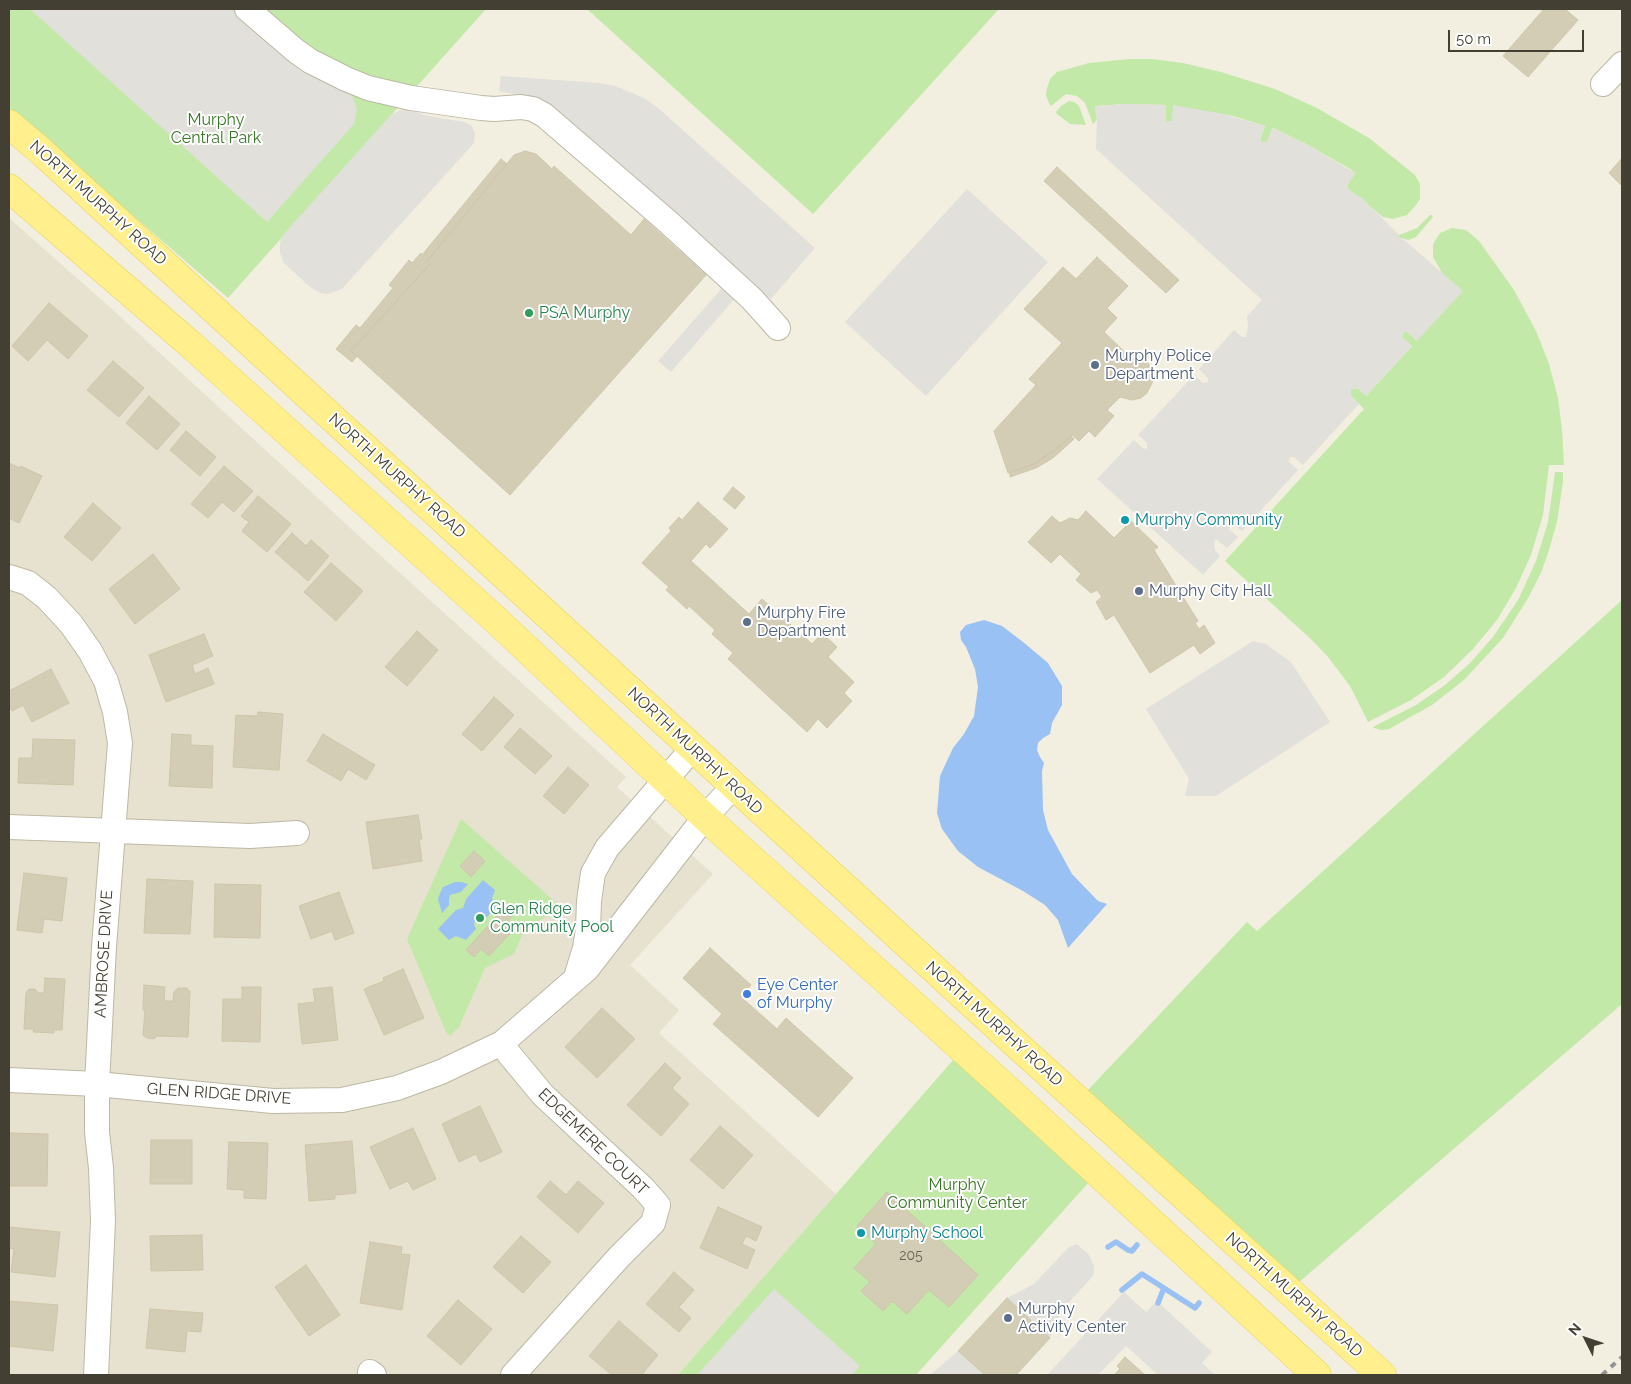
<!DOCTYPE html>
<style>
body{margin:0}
#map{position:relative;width:1631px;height:1384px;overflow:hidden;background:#f2efe1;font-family:Raleway,sans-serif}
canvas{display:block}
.frame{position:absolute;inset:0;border:10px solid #433f32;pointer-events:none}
.north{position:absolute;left:1561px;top:1314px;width:50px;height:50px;-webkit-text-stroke:4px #fff;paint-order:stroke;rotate:311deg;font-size:14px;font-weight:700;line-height:20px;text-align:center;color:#433f32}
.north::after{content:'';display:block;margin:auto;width:18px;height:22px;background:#433f32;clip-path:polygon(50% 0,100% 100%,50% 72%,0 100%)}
.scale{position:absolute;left:1448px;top:30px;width:136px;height:22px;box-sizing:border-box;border:2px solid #433f32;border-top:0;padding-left:6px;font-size:15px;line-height:18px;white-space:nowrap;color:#433f32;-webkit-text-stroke:4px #fff;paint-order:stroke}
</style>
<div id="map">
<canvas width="1631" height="1384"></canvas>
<div class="frame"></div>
<div class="north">N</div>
<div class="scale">50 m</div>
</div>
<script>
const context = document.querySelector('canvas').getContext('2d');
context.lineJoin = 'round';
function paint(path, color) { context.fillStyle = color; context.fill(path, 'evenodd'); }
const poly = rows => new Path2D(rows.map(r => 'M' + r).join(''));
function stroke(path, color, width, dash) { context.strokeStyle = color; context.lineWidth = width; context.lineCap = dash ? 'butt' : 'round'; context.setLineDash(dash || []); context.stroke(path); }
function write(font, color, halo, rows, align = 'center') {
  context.font = font + ' Raleway,sans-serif'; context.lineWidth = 4; context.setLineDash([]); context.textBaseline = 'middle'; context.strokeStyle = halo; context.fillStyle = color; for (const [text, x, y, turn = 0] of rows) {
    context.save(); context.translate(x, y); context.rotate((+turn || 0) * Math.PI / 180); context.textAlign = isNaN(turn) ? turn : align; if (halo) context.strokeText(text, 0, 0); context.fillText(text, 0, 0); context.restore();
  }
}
paint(poly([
 [9,218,113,310,370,546,626,777,617,787,713,874,630,965,679,1010,659,1033,836,1194,678,1375,9,1375]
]), '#e6e2cf');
paint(poly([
 [9,9,486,9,228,298,9,108],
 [587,9,999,9,813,214],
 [1129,59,1152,59,1183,63,1221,72,1275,89,1317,108,1369,138,1415,175,1420,184,1420,199,1416,205,1407,215,1393,219,1383,217,1348,189,1348,184,1355,173,1350,169,1308,145,1273,128,1267,142,1261,142,1260,140,1265,126,1233,116,1174,106,1172,121,1166,122,1165,105,1127,104,1095,106,1097,120,1093,124,1085,103,1077,96,1066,94,1051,106,1049,103,1046,95,1047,88,1050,79,1057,72,1089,63],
 [1069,101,1074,102,1079,106,1086,125,1070,124,1057,114,1056,112,1061,106],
 [1430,215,1432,215,1433,217,1416,237,1409,240,1398,237,1399,235,1417,228],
 [1452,228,1466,230,1479,241,1514,290,1536,331,1549,364,1558,398,1562,430,1564,465,1549,465,1543,515,1531,555,1516,588,1497,620,1473,649,1444,677,1411,700,1368,722,1350,686,1328,657,1313,641,1225,561,1364,409,1351,396,1351,389,1357,388,1367,395,1412,346,1402,337,1404,332,1407,332,1417,340,1441,271,1433,257,1433,244,1440,233],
 [1555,472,1563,472,1563,482,1557,522,1549,550,1541,573,1527,600,1503,638,1464,680,1432,705,1389,729,1381,730,1374,728,1373,727,1416,705,1445,685,1469,664,1493,637,1518,600,1536,561,1548,522],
 [1622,600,1622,1004,1298,1283,1087,1091,1247,922,1257,931],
 [461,819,562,908,525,928,514,954,485,968,459,1027,450,1036,446,1032,407,939],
 [954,1059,1089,1182,916,1375,678,1375]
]), '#c2e9a7');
paint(poly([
 [30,9,231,9,277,50,315,76,352,96,357,109,354,124,267,222],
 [501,76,599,83,615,86,644,98,657,107,815,248,771,299,763,294,749,282,671,372,658,361,737,271,560,112,549,105,533,98,499,91],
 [1127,104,1166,105,1166,122,1172,121,1173,105,1223,114,1265,126,1260,140,1261,142,1267,142,1272,128,1308,145,1355,173,1348,184,1348,189,1363,199,1399,235,1398,237,1403,239,1463,291,1417,341,1407,332,1404,332,1402,337,1412,346,1366,396,1357,388,1351,389,1351,396,1359,404,1303,465,1294,457,1290,457,1289,462,1298,470,1242,531,1233,524,1229,525,1229,529,1238,537,1227,548,1216,539,1214,543,1215,550,1220,556,1203,575,1097,479,1134,440,1144,449,1147,448,1147,443,1138,435,1194,375,1203,383,1208,382,1208,378,1199,369,1234,330,1242,337,1246,337,1248,327,1247,316,1262,300,1096,149,1097,120,1095,106],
 [413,109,423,115,464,122,471,125,475,133,474,143,342,289,328,294,320,293,309,286,284,263,280,253,280,243,282,236,391,115,400,110],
 [967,189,1048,262,926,396,845,322],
 [1253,641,1266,644,1291,662,1330,722,1216,796,1185,796,1189,779,1146,709],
 [1077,1244,1089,1255,1094,1266,1094,1271,1093,1276,1062,1310,1050,1338,1007,1298,1034,1284,1069,1247],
 [774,1289,860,1366,852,1375,697,1375],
 [1124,1292,1146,1312,1157,1301,1212,1352,1202,1363,1215,1375,1158,1375,1126,1346,1098,1375,1047,1375],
 [958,1351,985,1375,930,1375]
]), '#e2e0db');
paint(poly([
 [984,620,1002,626,1023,642,1048,663,1062,686,1062,705,1052,723,1050,734,1043,738,1038,743,1037,750,1040,757,1044,763,1042,771,1043,810,1048,830,1072,874,1098,901,1107,904,1068,948,1058,920,1045,905,1023,891,978,867,958,851,942,829,937,813,940,776,953,748,964,734,974,716,978,687,975,669,966,647,961,640,960,632,966,625],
 [483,880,495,890,492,898,496,907,486,918,482,916,476,918,474,924,476,929,466,940,456,936,449,940,438,929,456,910,463,908,466,899],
 [455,882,461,882,468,884,461,892,450,895,449,899,449,905,442,913,438,899,440,893,443,887]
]), '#99c1f3');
stroke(poly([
 [1108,1247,1116,1242,1128,1250,1132,1251,1137,1245],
 [1122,1290,1142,1274,1195,1308,1199,1303],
 [1158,1303,1164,1288]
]), '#99c1f3', 5.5);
const building = poly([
 [1544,9,1565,9,1578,20,1528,77,1503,56,1544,9],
 [525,151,536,154,552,169,554,166,631,235,644,219,706,275,510,495,351,351,430,264,427,261,514,155,525,151],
 [1622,158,1622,186,1609,173,1622,158],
 [501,159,507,164,427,261,430,264,351,351,357,356,352,362,336,349,356,325,360,328,393,288,389,285,409,260,412,263,421,253,422,255,501,159],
 [1057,167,1179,280,1166,293,1044,181,1057,167],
 [1097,257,1128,286,1107,308,1117,318,1104,332,1130,357,1140,358,1148,363,1151,368,1153,381,1147,393,1141,398,1132,400,1120,397,1107,410,1114,416,1095,437,1089,431,1079,441,1072,435,1054,451,1034,464,1008,473,994,431,1036,385,1029,379,1062,343,1024,309,1063,267,1076,279,1097,257],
 [49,303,88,336,68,359,47,340,28,361,12,346,49,303],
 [113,361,144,388,119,417,87,390,113,361],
 [149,396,180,424,157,450,126,423,149,396],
 [186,431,216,457,200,476,170,450,186,431],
 [1071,436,1074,439,1053,458,1036,468,1010,477,1010,472,1034,464,1054,451,1071,436],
 [9,463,20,468,21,466,42,476,19,523,9,518,9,463],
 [224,466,253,491,234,512,222,502,208,518,191,504,224,466],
 [733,487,745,497,735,509,723,499,733,487],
 [258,496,291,524,267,552,242,531,249,522,241,516,258,496],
 [698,502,728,529,710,548,706,544,691,561,749,614,762,599,812,644,822,633,837,647,828,657,854,682,844,693,852,701,827,728,818,719,807,732,728,659,733,653,712,634,715,630,689,606,687,609,666,590,669,587,642,563,671,531,669,528,679,517,682,520,698,502],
 [93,503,121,528,92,561,64,537,93,503],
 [1086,511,1114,538,1131,521,1158,547,1154,550,1198,621,1195,623,1199,629,1204,625,1215,643,1200,654,1194,645,1150,673,1114,615,1106,620,1096,602,1102,597,1097,590,1091,593,1076,580,1081,574,1060,554,1051,563,1028,542,1052,516,1060,523,1070,518,1078,520,1086,511],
 [292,533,306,546,311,540,329,556,308,581,275,552,292,533],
 [153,554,180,589,135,624,109,589,153,554],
 [331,563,363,591,336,621,304,592,331,563],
 [417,631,438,650,407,686,385,667,417,631],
 [204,634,213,656,192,665,195,674,208,668,214,684,166,702,149,655,204,634],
 [51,669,69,703,32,722,23,705,12,711,9,705,9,691,51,669],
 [494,697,514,715,482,751,462,734,494,697],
 [258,712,283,714,279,770,233,767,236,715,257,716,258,712],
 [520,728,552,756,535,774,504,747,520,728],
 [172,734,191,735,191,745,213,746,212,788,169,786,172,734],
 [323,734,375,765,366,780,348,769,341,781,307,761,323,734],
 [33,739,75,740,73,785,18,783,19,758,32,758,33,739],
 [568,767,589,785,564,814,543,796,568,767],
 [418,815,422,839,419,839,422,861,373,869,366,822,418,815],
 [474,851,485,861,471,877,460,866,474,851],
 [24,873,67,878,62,921,44,919,42,933,17,930,24,873],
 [147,879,193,881,190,934,144,933,147,879],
 [215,884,261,885,260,938,214,937,215,884],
 [339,892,354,933,335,940,332,931,311,939,299,906,339,892],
 [507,905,515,912,508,921,516,927,489,956,481,949,474,957,466,950,507,905],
 [710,948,751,985,741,997,777,1029,786,1018,853,1078,818,1117,713,1024,722,1014,683,978,710,948],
 [403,969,424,1018,384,1035,364,989,384,981,383,978,403,969],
 [45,978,65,979,62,1030,54,1030,54,1033,33,1032,34,1029,24,1029,26,993,29,989,35,989,38,993,44,993,45,978],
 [144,985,165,987,164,1001,173,1001,174,992,178,988,187,988,190,992,188,1037,157,1036,154,1039,147,1038,143,1035,145,1010,143,1010,144,985],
 [242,987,261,987,260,1042,222,1041,223,999,242,999,242,987],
 [332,987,338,1040,302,1044,298,1004,315,1002,313,989,332,987],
 [602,1008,635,1039,597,1078,565,1047,602,1008],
 [665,1063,681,1078,672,1088,689,1104,661,1136,627,1105,665,1063],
 [480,1106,502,1152,480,1162,476,1154,459,1162,442,1124,480,1106],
 [720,1126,753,1155,723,1189,690,1160,720,1126],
 [413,1128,436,1179,413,1190,408,1181,390,1189,370,1147,413,1128],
 [9,1133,48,1134,47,1186,9,1186,9,1133],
 [151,1140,192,1140,192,1184,150,1184,151,1140],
 [352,1141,356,1193,335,1195,335,1199,309,1201,305,1145,352,1141],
 [229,1142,268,1143,266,1199,244,1198,244,1190,227,1189,229,1142],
 [550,1181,566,1195,578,1181,604,1203,578,1233,537,1197,550,1181],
 [887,1192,978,1275,949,1307,929,1290,907,1314,892,1301,883,1311,861,1291,870,1282,854,1268,876,1244,857,1226,887,1192],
 [718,1207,762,1227,756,1241,746,1236,742,1244,755,1250,747,1269,700,1248,718,1207],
 [9,1227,60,1232,55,1277,11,1272,14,1249,9,1248,9,1227],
 [202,1235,203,1270,151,1271,150,1236,202,1235],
 [521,1236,551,1262,523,1293,493,1267,521,1236],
 [370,1242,402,1247,401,1254,410,1255,402,1310,360,1303,370,1242],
 [306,1265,340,1315,309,1336,275,1287,306,1265],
 [674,1272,694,1290,679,1307,691,1318,679,1332,646,1304,674,1272],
 [1007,1298,1050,1338,1016,1375,985,1375,958,1351,1007,1298],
 [458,1300,492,1329,461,1365,427,1336,458,1300],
 [9,1301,58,1305,53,1351,9,1346,9,1301],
 [150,1309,203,1313,201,1332,187,1331,185,1352,146,1348,150,1309],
 [619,1321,658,1355,643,1373,645,1375,612,1375,589,1356,619,1321],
 [1125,1357,1145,1375,1114,1375,1120,1369,1117,1366,1125,1357]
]);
paint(building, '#d3cdb6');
stroke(building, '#cfc6a9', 1);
const minor = poly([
 [247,9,296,51,310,61,346,79,368,88,411,98,481,108,494,109,521,107,533,109,544,115,667,221,752,299,778,328],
 [1603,84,1622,64],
 [9,577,28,583,47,598,71,624,90,651,106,681,115,712,120,743,104,947,97,1084,97,1132,101,1168,103,1221,96,1375],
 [9,827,250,836,297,833],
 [577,974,585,948,588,929,589,901,593,873,607,848,692,749],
 [502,1043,509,1054,543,1095,643,1188,658,1205,653,1223,619,1257,513,1375],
 [9,1080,97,1084,273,1101,342,1100,397,1088,441,1072,502,1043,587,969,705,817,733,787],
 [370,1372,374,1375]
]);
const major = poly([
 [9,124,42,152,1017,1045,1382,1375],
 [9,188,190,344,497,621,705,817,1009,1091,1317,1375]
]);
stroke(minor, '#bdb8a4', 26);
stroke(major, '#e9d358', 29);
stroke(minor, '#fff', 24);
stroke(major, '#ffef8d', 28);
stroke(poly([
 [1602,1375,1622,1357]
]), '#939393', 4, [6, 6]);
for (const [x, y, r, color] of [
 [529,313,5,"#2e9e5b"],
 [1095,365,5,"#5c6f8a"],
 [1125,520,5,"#0f9aa8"],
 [1139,591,5,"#5c6f8a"],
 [747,622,5,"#5c6f8a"],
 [480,918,5,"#2e9e5b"],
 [747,994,5,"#3f7fe0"],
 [861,1233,5,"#0f9aa8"],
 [1008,1318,5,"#5c6f8a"]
]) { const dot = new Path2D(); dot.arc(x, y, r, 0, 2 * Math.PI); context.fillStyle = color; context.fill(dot); stroke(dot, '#fff', 2); }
write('14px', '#676253', null, [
 ["205",911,1256]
]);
write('16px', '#377723', '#fff', [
 ["Murphy",216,120],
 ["Central Park",216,138],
 ["Murphy",957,1185],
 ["Community Center",957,1203]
]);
write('16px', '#433f32', '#fff', [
 ["NORTH MURPHY ROAD",98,203,42],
 ["NORTH MURPHY ROAD",397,476,42],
 ["NORTH MURPHY ROAD",695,751,43],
 ["AMBROSE DRIVE",104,954,-87],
 ["NORTH MURPHY ROAD",994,1024,42],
 ["GLEN RIDGE DRIVE",219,1094,4],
 ["EDGEMERE COURT",593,1142,44],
 ["NORTH MURPHY ROAD",1294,1295,42]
]);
write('16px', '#27864d', '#fff', [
 ["PSA Murphy",539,313],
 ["Glen Ridge",490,909],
 ["Community Pool",490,927]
], 'left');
write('16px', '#4e5e75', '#fff', [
 ["Murphy Police",1105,356],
 ["Department",1105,374],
 ["Murphy City Hall",1149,591],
 ["Murphy Fire",757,613],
 ["Department",757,631],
 ["Murphy",1018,1309],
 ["Activity Center",1018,1327]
], 'left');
write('16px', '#0d838f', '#fff', [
 ["Murphy Community",1135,520],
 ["Murphy School",871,1233]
], 'left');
write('16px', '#366cbe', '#fff', [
 ["Eye Center",757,985],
 ["of Murphy",757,1003]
], 'left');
</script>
